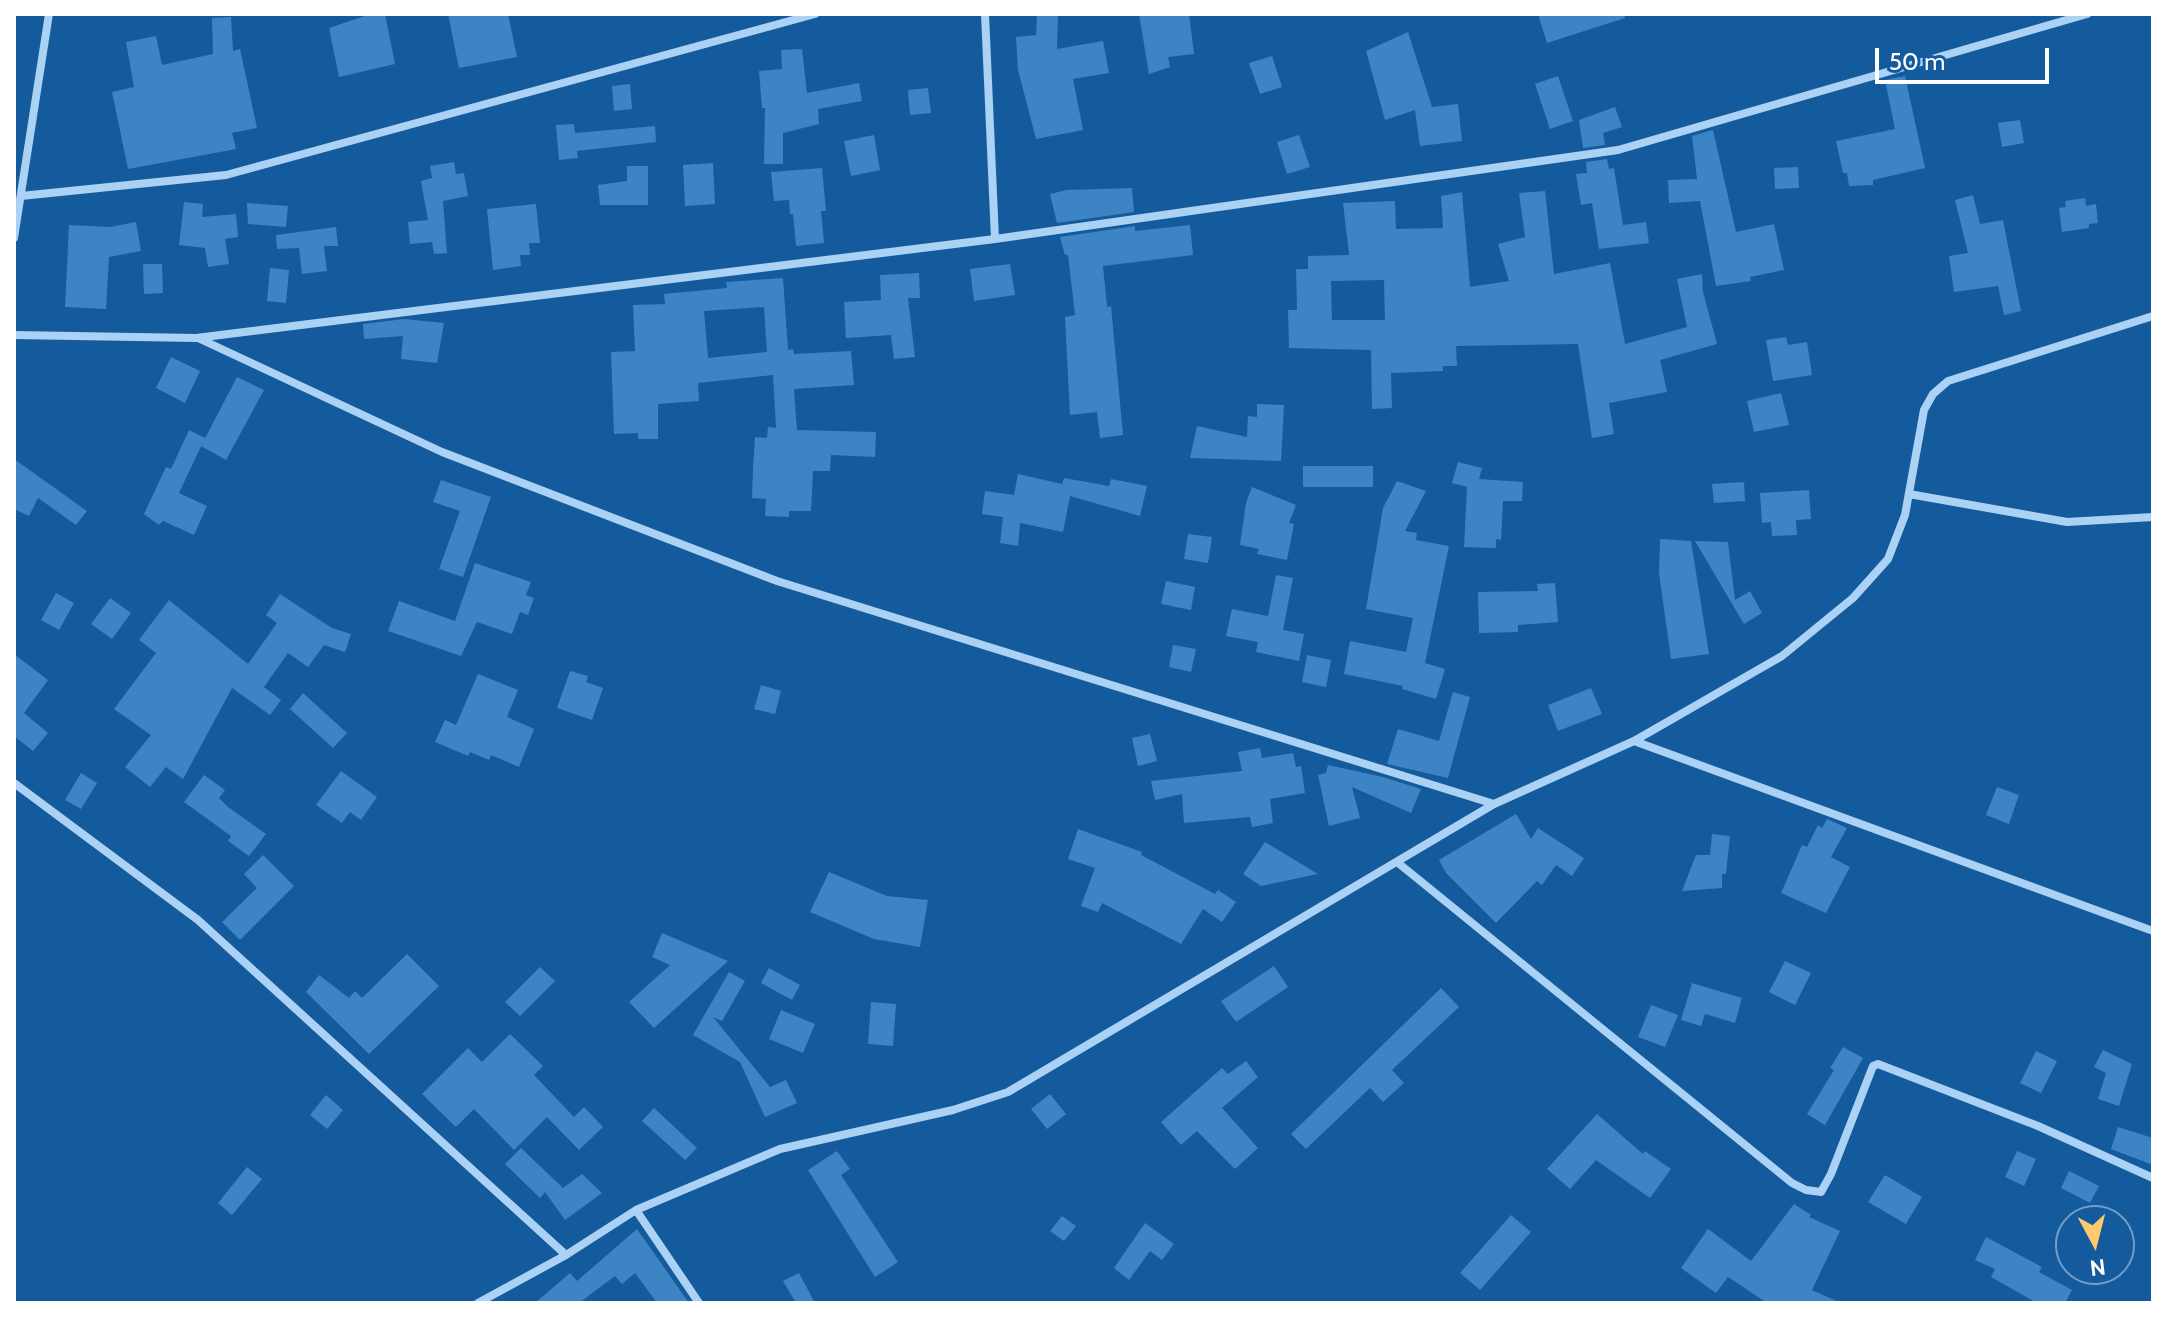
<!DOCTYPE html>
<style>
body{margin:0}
#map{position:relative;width:2167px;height:1317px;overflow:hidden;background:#145b9e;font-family:Cabin,sans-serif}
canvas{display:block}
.frame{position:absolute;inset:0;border:16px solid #fff;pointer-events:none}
.north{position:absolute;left:2055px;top:1205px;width:80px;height:80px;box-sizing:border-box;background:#145b9e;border:2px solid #729dc5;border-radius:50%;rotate:173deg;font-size:22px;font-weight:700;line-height:32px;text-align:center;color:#fff}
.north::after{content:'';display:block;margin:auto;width:28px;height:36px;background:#ffca6e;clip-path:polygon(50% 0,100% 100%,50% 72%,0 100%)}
.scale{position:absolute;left:1875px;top:48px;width:174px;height:36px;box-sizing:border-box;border:4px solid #fff;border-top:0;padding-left:10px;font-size:24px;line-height:28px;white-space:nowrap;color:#fff;-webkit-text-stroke:6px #145b9e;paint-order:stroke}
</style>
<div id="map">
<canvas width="2167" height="1317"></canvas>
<div class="frame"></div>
<div class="north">N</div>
<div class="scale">50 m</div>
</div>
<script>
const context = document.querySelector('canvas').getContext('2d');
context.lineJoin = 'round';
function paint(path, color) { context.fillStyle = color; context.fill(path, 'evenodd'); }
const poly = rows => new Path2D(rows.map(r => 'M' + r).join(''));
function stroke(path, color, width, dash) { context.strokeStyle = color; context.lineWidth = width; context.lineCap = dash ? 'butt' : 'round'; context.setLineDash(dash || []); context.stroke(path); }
paint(poly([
 [371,14,385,14,395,64,339,77,329,28],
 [448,14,508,14,517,57,459,68],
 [1037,14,1058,14,1057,49,1103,41,1109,73,1073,79,1083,130,1036,139,1018,70,1016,37,1036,35],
 [1139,14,1189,14,1194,54,1168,57,1170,67,1149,74],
 [1538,14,1624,14,1625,18,1547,43],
 [231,17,233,51,240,49,257,128,232,133,236,149,128,169,112,92,134,87,126,42,156,36,162,65,213,54,212,18],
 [1408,32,1432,107,1458,104,1462,141,1420,146,1415,110,1385,120,1366,51],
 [802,49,807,93,859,83,862,101,818,109,819,124,783,133,783,164,764,164,765,108,762,108,759,71,782,69,781,50],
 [1272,56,1282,87,1260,94,1249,63],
 [1558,76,1573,121,1550,129,1535,84],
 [1905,76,1925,168,1873,180,1873,185,1849,186,1847,173,1843,173,1836,141,1895,129,1885,80],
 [630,84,632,109,614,111,612,86],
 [928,88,931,113,910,115,908,90],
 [1615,107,1622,127,1603,133,1605,145,1583,148,1579,120],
 [2020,120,2024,143,2002,147,1998,123],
 [574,124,575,133,655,126,656,142,577,151,578,158,559,160,556,125],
 [1713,130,1736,232,1774,224,1784,270,1750,277,1751,281,1716,286,1700,201,1669,203,1668,180,1697,179,1692,136],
 [874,135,880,170,851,176,844,141],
 [1299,135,1310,167,1287,174,1277,142],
 [1607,159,1609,169,1614,168,1623,225,1646,222,1649,243,1599,249,1592,203,1581,205,1576,174,1587,173,1586,162],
 [454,162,456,174,464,173,468,196,443,201,447,253,434,254,432,242,410,244,408,222,428,220,421,181,432,178,430,166],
 [713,163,715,204,685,206,683,165],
 [627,166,648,166,648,205,600,205,598,185,627,181],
 [1798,167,1799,188,1775,189,1774,168],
 [822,168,826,211,821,211,824,243,796,246,793,214,790,214,789,200,774,201,771,172],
 [1132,188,1134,212,1057,223,1050,194,1067,190],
 [1545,191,1554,274,1610,263,1625,344,1687,327,1677,279,1702,274,1703,292,1717,344,1660,360,1667,392,1609,403,1614,434,1592,438,1578,344,1456,346,1457,366,1443,366,1443,371,1391,373,1392,408,1372,409,1371,350,1289,348,1288,310,1297,310,1296,269,1308,269,1308,256,1349,255,1343,203,1395,201,1396,229,1443,228,1441,196,1462,192,1470,287,1509,281,1498,244,1525,237,1519,193],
 [1384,280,1385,320,1332,320,1331,281],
 [1973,195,1980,224,2003,220,2021,311,2004,315,1998,286,1954,292,1949,256,1968,253,1955,200],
 [2085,198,2086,206,2096,204,2098,223,2089,224,2089,228,2062,232,2059,208,2066,207,2065,201],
 [184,202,203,204,202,217,236,214,238,237,225,239,229,264,208,267,205,248,179,245],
 [247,203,288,206,286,227,248,224],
 [536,204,540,243,529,243,530,255,520,255,521,266,493,270,487,209],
 [136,222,141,251,109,257,106,309,65,307,69,225,110,227],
 [1190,225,1193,255,1103,266,1107,307,1111,306,1123,435,1100,438,1097,412,1070,415,1065,317,1075,315,1068,255,1065,255,1060,237,1135,226,1135,231],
 [336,227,338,246,324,246,327,271,302,274,299,248,277,249,276,235],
 [143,264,162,264,163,293,144,294],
 [1010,264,1015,295,974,301,970,269],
 [270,268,289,270,286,303,267,301],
 [919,273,920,298,908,298,915,357,894,359,891,335,846,338,844,302,881,300,880,275],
 [783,278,788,350,793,349,794,354,851,351,854,385,794,389,797,430,876,432,875,457,831,455,830,471,813,471,811,511,789,511,789,517,765,516,766,499,752,498,753,469,755,437,767,438,768,427,776,428,773,375,698,383,699,401,658,404,658,439,638,439,638,433,614,434,611,352,635,351,633,305,665,304,664,294,727,288,726,282],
 [764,307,767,352,708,358,704,311],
 [404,319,444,323,437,363,401,359,403,336,364,339,363,324],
 [1786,337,1788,345,1807,342,1812,375,1773,381,1766,340],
 [171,357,200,371,185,403,156,388],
 [237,377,264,390,226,460,201,446],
 [1781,393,1789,425,1754,432,1747,401],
 [1257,404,1284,405,1281,461,1190,458,1197,426,1247,437,1248,416,1257,417],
 [189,430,205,438,179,493,207,506,194,535,163,521,159,525,144,514,166,467,171,469],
 [14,459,87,511,76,525,38,498,29,516,14,509],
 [1458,462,1482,468,1479,479,1523,482,1522,501,1503,501,1501,540,1496,539,1496,548,1464,547,1467,487,1452,483],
 [1303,466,1373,466,1373,487,1303,487],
 [1018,474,1062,484,1064,478,1109,486,1111,479,1147,486,1140,516,1070,496,1063,532,1020,523,1018,546,1000,543,1003,517,982,514,985,491,1014,495],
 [441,480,491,497,463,577,439,569,460,511,433,502],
 [1397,481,1426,491,1405,531,1417,533,1416,540,1449,546,1425,663,1445,669,1436,699,1402,689,1403,686,1344,674,1350,641,1406,652,1413,618,1366,609,1383,508],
 [1744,482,1745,501,1714,503,1712,484],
 [1252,487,1296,505,1289,523,1294,524,1287,560,1257,554,1259,549,1240,545,1246,503],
 [1809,490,1811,519,1796,520,1797,535,1772,536,1771,522,1762,523,1760,493],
 [1188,534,1212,537,1208,563,1184,559],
 [1660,539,1691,541,1709,654,1671,659,1659,573],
 [1695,541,1728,542,1735,600,1750,591,1762,613,1744,624],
 [475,563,531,582,526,595,534,598,528,615,520,612,512,634,477,622,461,656,388,631,399,601,455,621],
 [1276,575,1293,578,1283,630,1304,634,1299,661,1256,652,1258,642,1226,636,1232,609,1268,616],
 [1166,581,1195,587,1191,610,1161,604],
 [1555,583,1558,622,1518,625,1518,632,1479,633,1478,592,1538,591,1537,584],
 [56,593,74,603,59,630,41,620],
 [280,594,332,628,351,634,345,652,324,645,308,667,288,653,264,687,281,700,270,715,232,688,183,779,166,767,150,787,125,767,151,735,114,709,156,653,139,640,169,600,248,664,277,623,266,615],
 [110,598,131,613,112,639,91,624],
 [1173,645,1196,649,1191,672,1169,667],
 [14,654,48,680,24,713,48,733,33,751,14,736],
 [1307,655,1331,660,1326,687,1302,682],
 [570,671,588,676,586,682,603,688,592,720,557,708],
 [478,674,518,690,507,717,534,729,519,767,491,755,489,760,470,752,468,756,435,742,445,720,456,725],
 [761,685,781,691,775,714,754,709],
 [1591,688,1602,714,1558,731,1548,705],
 [1453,692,1470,697,1448,778,1387,764,1398,729,1439,741],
 [303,693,347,733,333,748,290,709],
 [1150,734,1157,761,1138,766,1132,738],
 [1260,748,1262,758,1293,753,1296,767,1301,766,1305,793,1270,799,1273,823,1252,827,1250,817,1184,823,1182,794,1155,800,1151,781,1242,771,1238,752],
 [1328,765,1383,777,1421,789,1411,813,1352,787,1360,818,1329,826,1318,775,1326,773],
 [341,771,377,797,361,820,350,812,342,823,316,805],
 [81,773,97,783,81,809,65,800],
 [204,775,225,790,219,798,228,807,266,834,249,856,228,841,231,836,184,802],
 [1997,787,2019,795,2009,824,1986,815],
 [1516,814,1531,839,1538,828,1584,858,1572,876,1556,865,1542,885,1537,881,1496,923,1446,873,1439,860],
 [1827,819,1847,828,1831,857,1850,867,1826,913,1781,893,1802,845,1807,847,1818,825,1822,828],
 [1078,829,1142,852,1141,855,1215,894,1218,890,1236,902,1222,922,1203,909,1181,944,1102,903,1098,912,1081,906,1095,868,1068,859],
 [1712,834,1730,836,1726,874,1722,874,1722,888,1682,891,1696,855,1710,855],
 [1265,842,1318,874,1261,886,1243,874],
 [263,855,294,886,240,940,222,922,257,888,244,874],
 [829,872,887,896,928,900,920,947,874,939,810,912],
 [662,933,728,961,654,1028,629,1002,670,965,652,957],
 [407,954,439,986,369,1054,306,992,319,975,349,998,355,991,362,998],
 [1785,961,1811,973,1795,1005,1769,992],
 [1274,966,1288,987,1236,1022,1221,1001],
 [540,967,555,981,520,1016,505,1002],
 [769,968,800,985,792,1000,761,983],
 [729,972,745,981,722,1021,713,1017,770,1087,786,1080,797,1103,765,1117,740,1062,693,1035],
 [1692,983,1742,998,1735,1023,1705,1014,1701,1026,1681,1020],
 [1441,988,1459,1007,1392,1070,1404,1083,1383,1102,1370,1088,1306,1149,1291,1134],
 [871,1002,896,1004,893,1046,868,1044],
 [1651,1005,1678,1015,1665,1047,1638,1037],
 [781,1010,815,1024,803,1053,769,1039],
 [510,1034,543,1066,534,1075,574,1117,584,1107,603,1127,579,1150,547,1117,514,1150,474,1109,456,1127,422,1094,468,1048,482,1062],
 [1843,1047,1863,1058,1825,1125,1807,1114,1834,1070,1830,1068],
 [2103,1050,2132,1064,2119,1106,2098,1099,2106,1073,2094,1067],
 [2036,1051,2057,1061,2041,1093,2020,1083],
 [1246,1061,1258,1077,1222,1108,1258,1148,1235,1169,1197,1131,1181,1145,1161,1122,1222,1068,1228,1074],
 [1050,1094,1066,1114,1047,1129,1031,1109],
 [326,1095,343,1110,327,1129,310,1115],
 [654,1108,697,1148,685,1160,642,1121],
 [1597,1114,1643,1154,1645,1151,1671,1169,1650,1198,1596,1160,1570,1189,1547,1169],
 [2118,1127,2153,1138,2153,1165,2111,1149],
 [521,1148,563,1188,582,1174,602,1193,565,1220,545,1192,540,1198,505,1164],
 [837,1151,850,1169,841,1175,898,1262,875,1277,808,1170],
 [2017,1151,2036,1159,2024,1186,2005,1177],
 [247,1167,262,1179,232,1215,218,1203],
 [2069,1171,2099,1186,2090,1203,2061,1188],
 [1885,1175,1922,1197,1906,1224,1868,1202],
 [1794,1204,1811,1215,1809,1217,1840,1231,1812,1290,1841,1303,1767,1303,1728,1277,1716,1293,1681,1268,1708,1229,1751,1261],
 [1511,1215,1531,1232,1480,1290,1460,1273],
 [1062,1216,1076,1226,1064,1241,1050,1231],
 [1145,1223,1174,1244,1162,1260,1150,1251,1129,1280,1114,1268],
 [637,1229,689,1303,657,1303,635,1273,622,1284,615,1276,579,1303,535,1303,570,1273,577,1281],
 [1986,1237,2042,1267,2039,1272,2072,1290,2065,1303,2037,1303,1991,1277,1995,1269,1975,1260],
 [799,1273,815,1303,796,1303,783,1281]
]), '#3d84c5');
stroke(poly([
 [985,14,995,239],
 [21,196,226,175,815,14],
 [14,238,49,14],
 [14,335,196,338,995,239,1618,150,2087,14],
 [198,338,442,452,777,581,1494,804],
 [1909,494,2067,522,2153,517],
 [1634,741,2153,931],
 [14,783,198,920,566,1255],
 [1397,862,1792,1183,1806,1190,1821,1192,1831,1174,1873,1066,1878,1064,2038,1126,2153,1178],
 [636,1210,699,1303],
 [478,1303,566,1255,636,1210,780,1149,953,1110,1008,1092,1494,804,1634,741,1782,656,1853,598,1888,559,1905,515,1924,410,1933,394,1948,381,2153,316]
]), '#abd2f4', 8);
</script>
